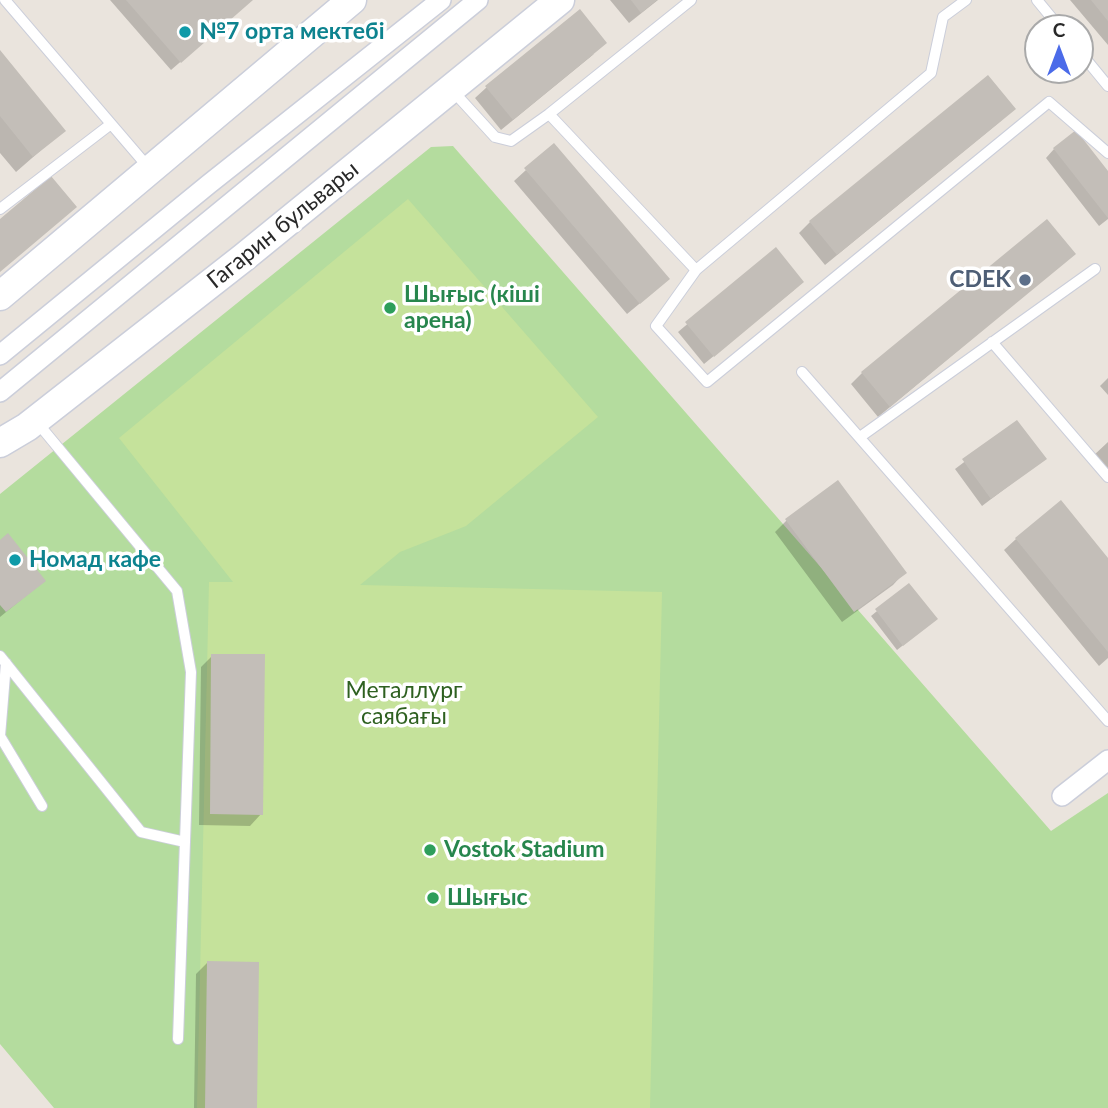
<!DOCTYPE html>
<meta charset="utf-8">
<style>
body{margin:0}
#map{position:relative;width:1108px;height:1108px;overflow:hidden;background:#eae4dd;font-family:Lato,sans-serif}
canvas{display:block}
.north{position:absolute;left:1024px;top:14px;width:70px;height:70px;box-sizing:border-box;background:#fff;border:2px solid #a9a9a9;border-radius:50%;rotate:0deg;font-size:19px;font-weight:700;line-height:28px;text-align:center;color:#292929}
.north::after{content:'';display:block;margin:auto;width:24px;height:32px;background:#4b6be9;clip-path:polygon(50% 0,100% 100%,50% 72%,0 100%)}
</style>
<div id="map">
<canvas width="1108" height="1108"></canvas>
<div class="north">С</div>
</div>
<script>
const context = document.querySelector('canvas').getContext('2d');
context.lineJoin = 'round';
function paint(path, color) { context.fillStyle = color; context.fill(path, 'evenodd'); }
const poly = rows => new Path2D(rows.map(r => 'M' + r).join(''));
function stroke(path, color, width, dash) { context.strokeStyle = color; context.lineWidth = width; context.lineCap = dash ? 'butt' : 'round'; context.setLineDash(dash || []); context.stroke(path); }
function write(font, color, halo, rows, align = 'center') {
  context.font = font + ' Lato,sans-serif'; context.lineWidth = 7; context.setLineDash([]); context.textBaseline = 'middle'; context.strokeStyle = halo; context.fillStyle = color; for (const [text, x, y, turn = 0] of rows) {
    context.save(); context.translate(x, y); context.rotate((+turn || 0) * Math.PI / 180); context.textAlign = isNaN(turn) ? turn : align; if (halo) context.strokeText(text, 0, 0); context.fillText(text, 0, 0); context.restore();
  }
}
paint(poly([
 [453,146,1051,831,1108,793,1108,1108,54,1108,0,1044,0,494,431,147]
]), '#b4dc9e');
paint(poly([
 [408,199,598,417,466,526,400,552,360,585,662,592,650,1108,197,1108,209,582,233,582,119,438]
]), '#c5e29b');
paint(poly([
 [110,0,252,0,171,70],
 [610,0,658,0,629,23],
 [1070,0,1108,0,1108,45],
 [0,53,63,131,16,172,0,153],
 [594,54,501,130,475,98,487,87],
 [1002,120,825,265,799,233,810,222],
 [1054,149,1108,174,1108,219,1099,226,1046,158],
 [526,170,656,290,627,314,514,181],
 [775,250,794,290,704,364,678,332],
 [1074,254,878,417,851,384,862,373],
 [1108,378,1108,395,1100,386],
 [1017,422,1044,459,982,506,955,469],
 [1108,442,1108,474,1093,456],
 [787,520,904,573,893,585,842,622,775,532],
 [1016,539,1108,561,1108,658,1099,666,1004,550],
 [0,542,44,581,0,617],
 [909,585,930,624,897,650,871,616],
 [212,656,261,814,250,826,199,825,201,667],
 [207,963,255,1108,194,1108,196,974]
]), '#0003');
paint(poly([
 [126,0,253,0,181,63],
 [631,0,657,0,641,13],
 [1091,0,1108,0,1108,21],
 [580,9,607,43,513,120,485,86],
 [0,50,66,131,33,157,0,116],
 [988,75,1016,109,837,255,809,221],
 [1076,130,1108,171,1108,218,1053,148],
 [554,143,670,279,640,304,524,168],
 [51,176,77,207,0,272,0,219],
 [1047,219,1076,254,890,407,861,372],
 [776,247,804,282,714,357,685,322],
 [1017,420,1047,459,991,499,962,459],
 [838,480,907,573,854,612,785,519],
 [1061,500,1108,558,1108,652,1015,538],
 [8,533,46,581,6,612,0,605,0,540],
 [909,583,938,619,903,646,875,609],
 [211,654,265,654,263,815,210,814],
 [207,961,259,962,257,1108,205,1108]
]), '#c3beb8');
const lane = poly([
 [5,0,148,167],
 [691,0,549,114,696,270,656,326,707,382,1049,102,1108,153],
 [1037,0,1060,28],
 [1080,52,1108,86],
 [452,90,495,137,511,141,549,114],
 [0,209,111,124],
 [696,270,931,73,943,17,966,0],
 [992,342,1108,477],
 [802,372,1108,721],
 [36,421,177,591,191,672,178,1039],
 [860,437,1095,269],
 [0,656,141,832,185,842],
 [6,663,0,736,42,806]
]);
const street = poly([
 [0,355,209,184,441,0],
 [0,392,478,0],
 [1062,796,1108,760]
]);
const secondary = poly([
 [0,296,352,0],
 [0,443,27,427,243,258,560,0]
]);
stroke(lane, '#cbceda', 12);
stroke(street, '#cbceda', 22);
stroke(secondary, '#cbceda', 31);
stroke(lane, '#fff', 10);
stroke(street, '#fff', 19);
stroke(secondary, '#fff', 28);
for (const [x, y, r, color] of [
 [185,32,7,"#0f9aa8"],
 [1025,280,7,"#5c6f8a"],
 [390,308,7,"#2e9e5b"],
 [15,560,7,"#0f9aa8"],
 [430,850,7,"#2e9e5b"],
 [433,898,7,"#2e9e5b"]
]) { const dot = new Path2D(); dot.arc(x, y, r, 0, 2 * Math.PI); context.fillStyle = color; context.fill(dot); stroke(dot, '#fff', 2.5); }
write('bold 23px', '#0d838f', '#fff', [
 ["№7 орта мектебі",199,32],
 ["Номад кафе",29,560]
], 'left');
write('23px', '#292929', '#fff', [
 ["Гагарин бульвары",283,225,-39]
]);
write('bold 23px', '#4e5e75', '#fff', [
 ["CDEK",1011,280]
], 'right');
write('bold 23px', '#27864d', '#fff', [
 ["Шығыс (кіші",404,295],
 ["арена)",404,321],
 ["Vostok Stadium",444,850],
 ["Шығыс",447,898]
], 'left');
write('23px', '#2e6020', '#fff', [
 ["Металлург",404,691],
 ["саябағы",404,717]
]);
</script>
